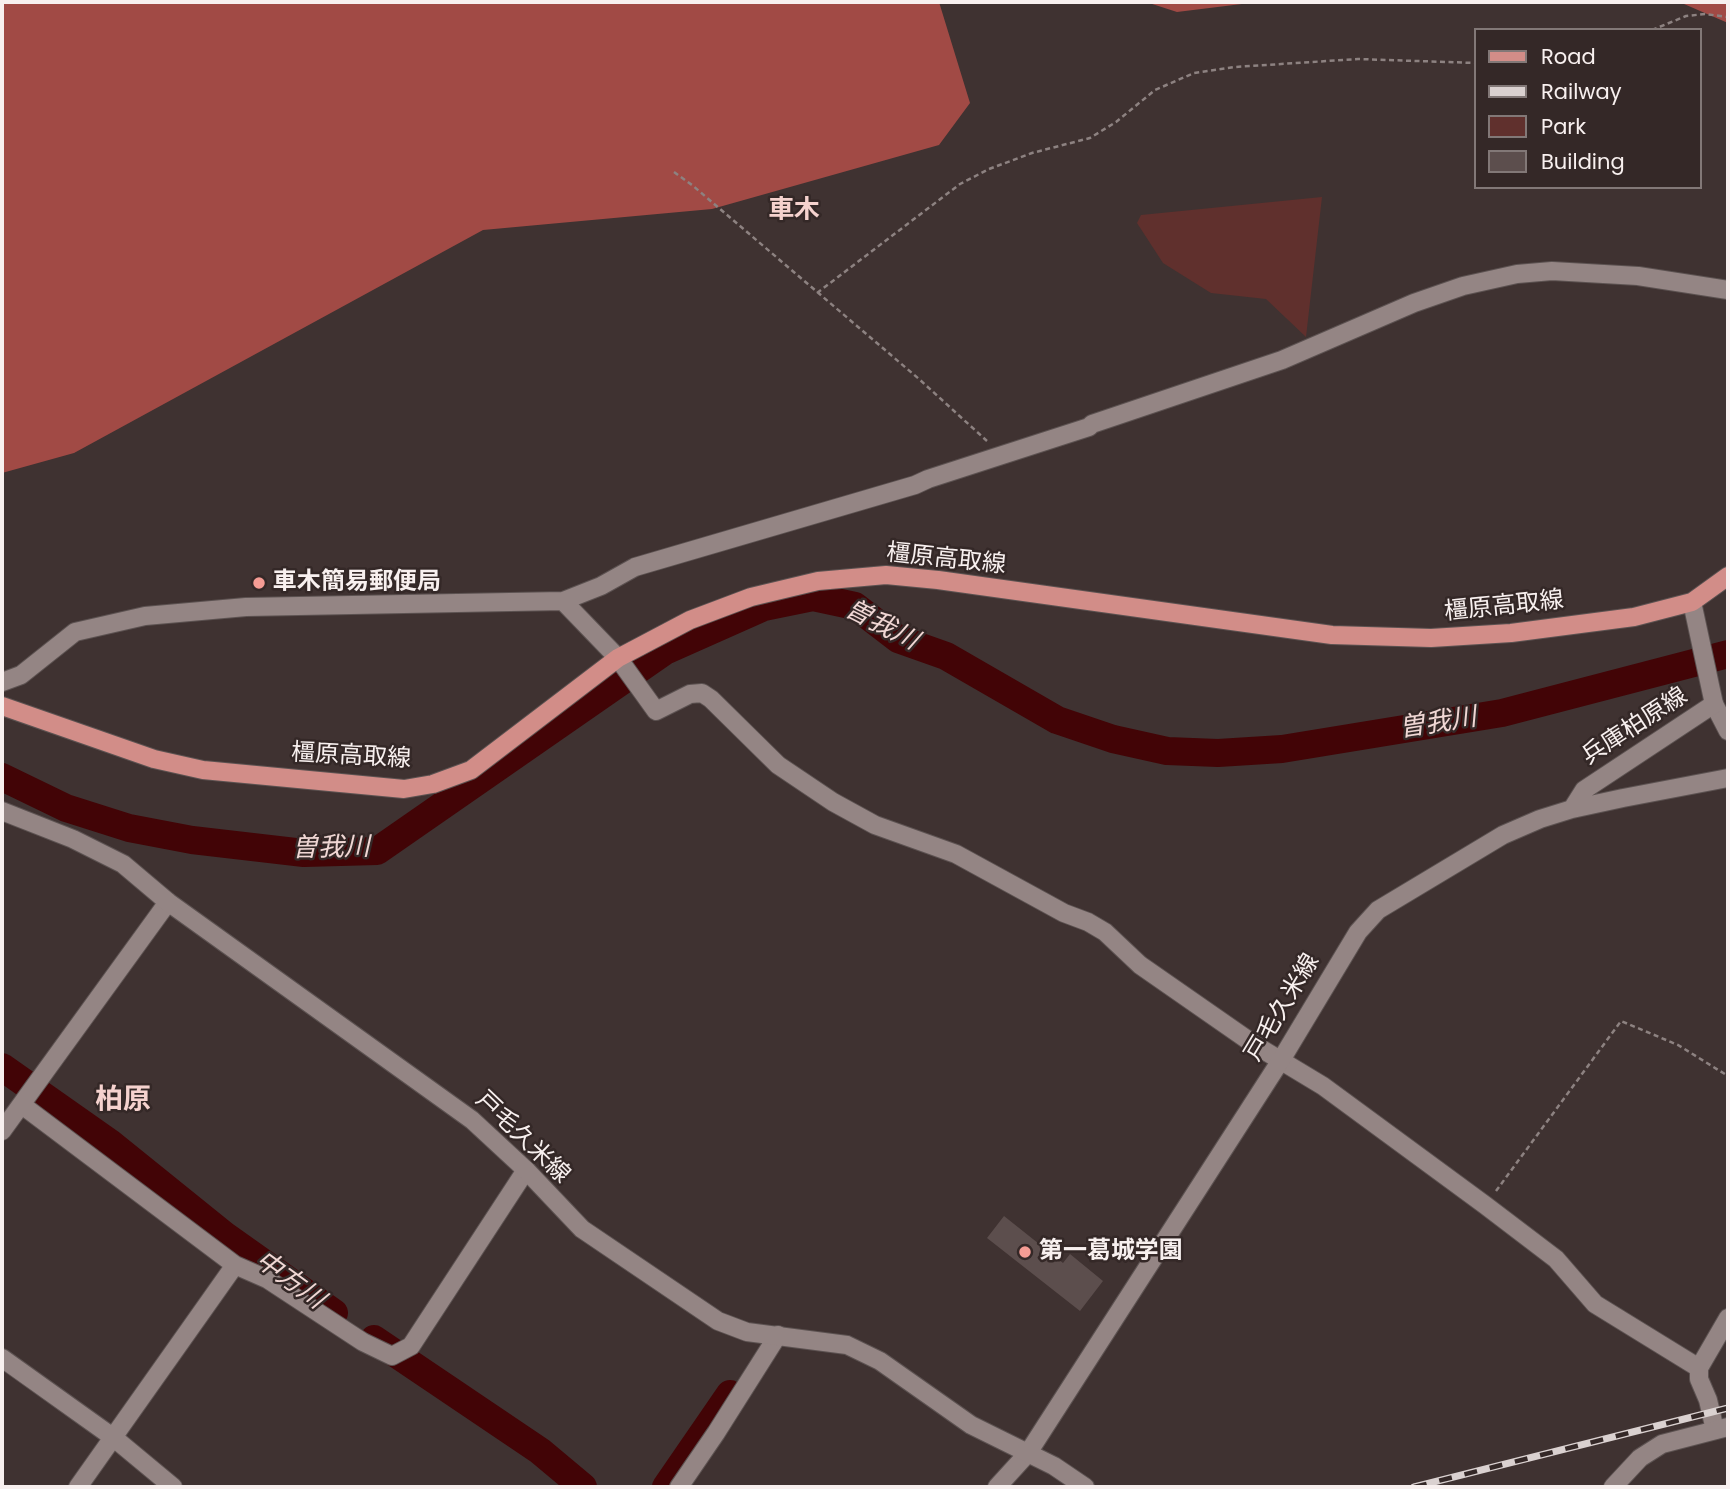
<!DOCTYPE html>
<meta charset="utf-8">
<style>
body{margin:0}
#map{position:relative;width:1730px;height:1489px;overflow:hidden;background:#3f3231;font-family:Poppins,sans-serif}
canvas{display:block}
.frame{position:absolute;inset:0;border:4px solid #f8f0ef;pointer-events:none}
.legend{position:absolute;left:1474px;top:28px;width:228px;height:161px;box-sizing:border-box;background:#342827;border:2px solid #827877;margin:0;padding:9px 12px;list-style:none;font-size:21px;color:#f8f0ef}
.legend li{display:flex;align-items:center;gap:14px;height:35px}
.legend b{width:35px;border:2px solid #827877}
</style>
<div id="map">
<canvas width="1730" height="1489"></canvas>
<div class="frame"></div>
<ul class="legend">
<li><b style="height:9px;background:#d28d88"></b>Road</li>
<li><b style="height:9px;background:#dad1d0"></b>Railway</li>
<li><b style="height:19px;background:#60302d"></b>Park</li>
<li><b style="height:19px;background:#5c4e4d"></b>Building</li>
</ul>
</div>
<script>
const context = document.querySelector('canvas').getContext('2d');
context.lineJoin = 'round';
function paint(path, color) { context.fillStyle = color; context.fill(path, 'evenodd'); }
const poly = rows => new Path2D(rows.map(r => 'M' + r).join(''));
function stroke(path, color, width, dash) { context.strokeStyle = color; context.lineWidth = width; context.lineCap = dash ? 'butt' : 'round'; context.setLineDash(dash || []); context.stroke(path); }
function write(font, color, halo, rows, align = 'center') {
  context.font = font + ' Poppins,"Noto Sans JP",sans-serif'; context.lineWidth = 5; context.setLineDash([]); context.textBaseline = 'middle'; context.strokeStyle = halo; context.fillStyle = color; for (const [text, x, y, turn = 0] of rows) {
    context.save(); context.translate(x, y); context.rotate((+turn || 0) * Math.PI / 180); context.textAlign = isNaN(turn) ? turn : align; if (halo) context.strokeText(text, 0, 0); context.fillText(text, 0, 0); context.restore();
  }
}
paint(poly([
 [1322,197,1306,337,1266,299,1211,293,1163,263,1137,223,1141,215]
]), '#60302d');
paint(poly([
 [2,2,939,2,970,103,939,145,712,209,483,230,74,453,2,473],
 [1146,2,1258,2,1177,12],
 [1683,2,1728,2,1728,23,1684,4]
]), '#a14a45');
stroke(poly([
 [2,777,66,808,129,828,192,840,304,853,377,851,665,651,764,607,813,597,855,606,898,639,946,656,1057,720,1113,739,1167,751,1218,753,1282,749,1502,713,1728,654],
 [2,1067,110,1143,224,1235,334,1313],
 [374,1339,540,1451,583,1487],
 [666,1487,730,1394]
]), '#420406', 28);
paint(poly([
 [1004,1216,1063,1263,1070,1254,1103,1281,1080,1311,987,1238]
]), '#5c4e4d');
const minor = poly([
 [563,601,618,658,656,711,690,694,702,693,711,699,778,765,833,802,875,825,956,854,1064,913,1088,922,1105,932,1140,965,1255,1045,1323,1086,1485,1205,1556,1259,1595,1304,1699,1368],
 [2,682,21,675,75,632,145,616,246,607,563,601,601,586,635,567,915,485,928,479,1089,427,1092,424,1282,360,1414,303,1463,286,1517,274,1552,271,1638,276,1728,290],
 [1714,704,1728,731],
 [22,1105,235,1265,267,1279,363,1342,392,1356,411,1346,526,1170],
 [2,1131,168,902],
 [2,1358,114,1438,173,1487],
 [1715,1430,1708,1400,1699,1379,1699,1368,1728,1318],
 [78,1487,235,1265],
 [679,1487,716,1433,778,1335],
 [997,1487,1028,1453]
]);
const secondary = poly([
 [1572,809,1584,790,1714,704,1692,602],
 [2,811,73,839,123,864,168,902,472,1120,526,1170,582,1229,718,1321,747,1332,847,1345,880,1361,971,1425,1054,1466,1085,1487],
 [1028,1453,1281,1060,1358,932,1378,910,1503,835,1540,819,1572,809,1623,798,1728,778],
 [1613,1487,1640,1458,1662,1444,1728,1427]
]);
const primary = poly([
 [2,706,154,759,203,770,404,789,433,784,471,770,618,658,690,620,751,597,818,581,886,575,938,580,1332,635,1431,638,1511,633,1634,617,1692,602,1728,576]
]);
stroke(minor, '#5c5251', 20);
stroke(secondary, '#5c5251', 20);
stroke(primary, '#5c5251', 20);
stroke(poly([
 [1652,30,1686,16,1705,14,1728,17],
 [674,172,692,185,919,379,987,441],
 [817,293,960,184,989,169,1032,153,1090,138,1116,122,1155,90,1194,73,1235,67,1358,59,1476,63],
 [1496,1191,1621,1021,1678,1045,1728,1076]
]), '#8d8281', 2.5, [5, 3.5]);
stroke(minor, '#948584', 18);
stroke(secondary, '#948584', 18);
stroke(primary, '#d28d88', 18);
const rail = poly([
 [1414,1487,1728,1408]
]);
stroke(rail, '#dad1d0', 7);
stroke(rail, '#342827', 4.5, [13]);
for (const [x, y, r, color] of [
 [259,583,7,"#f59c94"],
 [1025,1252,7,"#f59c94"]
]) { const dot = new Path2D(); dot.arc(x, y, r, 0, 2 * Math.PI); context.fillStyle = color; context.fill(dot); stroke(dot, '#342827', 2.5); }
write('24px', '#f8f0ef', '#342827', [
 ["橿原高取線",946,560,6],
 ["橿原高取線",1504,607,-6],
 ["兵庫柏原線",1635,727,-33],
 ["橿原高取線",351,757,3],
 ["戸毛久米線",1283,1008,-59],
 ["戸毛久米線",522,1138,44]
]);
write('bold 24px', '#f8f0ef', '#342827', [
 ["車木簡易郵便局",273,583],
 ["第一葛城学園",1039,1252]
], 'left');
write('bold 26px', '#f5d2ce', '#342827', [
 ["車木",794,211]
]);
write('italic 26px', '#f0d7d4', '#342827', [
 ["曽我川",881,626,27],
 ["曽我川",1438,724,-9],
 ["曽我川",331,849,-1],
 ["中方川",289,1281,36]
]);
write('bold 28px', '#f5d2ce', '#342827', [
 ["柏原",123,1101]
]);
</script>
